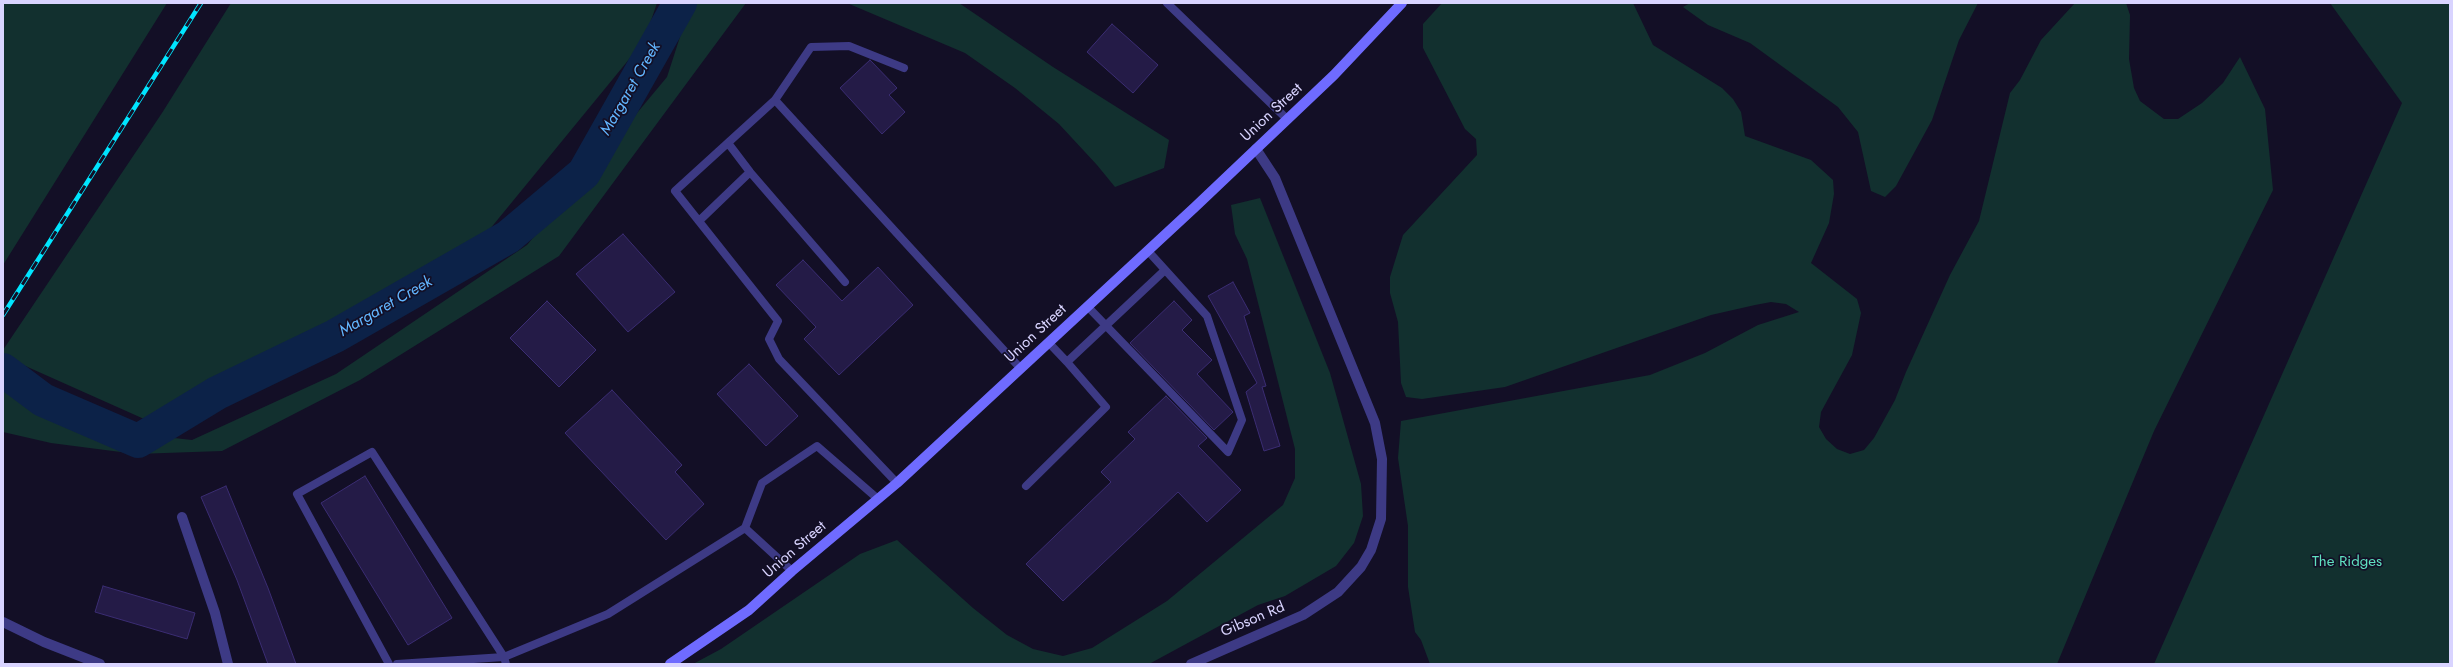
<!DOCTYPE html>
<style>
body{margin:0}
#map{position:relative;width:2453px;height:667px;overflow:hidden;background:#130f26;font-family:Jost,sans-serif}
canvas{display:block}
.frame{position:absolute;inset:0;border:4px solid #d9d4ff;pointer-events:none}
</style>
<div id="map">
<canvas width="2453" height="667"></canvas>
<div class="frame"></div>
</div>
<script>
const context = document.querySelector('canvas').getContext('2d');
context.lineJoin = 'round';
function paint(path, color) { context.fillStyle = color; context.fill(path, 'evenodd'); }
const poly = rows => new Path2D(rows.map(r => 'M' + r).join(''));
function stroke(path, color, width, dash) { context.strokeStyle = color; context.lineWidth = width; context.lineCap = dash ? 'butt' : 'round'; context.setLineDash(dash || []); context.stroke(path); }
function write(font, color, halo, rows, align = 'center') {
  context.font = font + ' Jost,sans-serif'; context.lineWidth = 3.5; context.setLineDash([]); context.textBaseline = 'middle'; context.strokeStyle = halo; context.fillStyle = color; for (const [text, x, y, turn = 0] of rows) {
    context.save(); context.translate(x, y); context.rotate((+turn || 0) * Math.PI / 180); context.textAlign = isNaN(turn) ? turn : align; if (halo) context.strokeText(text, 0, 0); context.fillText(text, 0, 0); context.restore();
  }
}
paint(poly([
 [3,3,167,3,3,265],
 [231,3,657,3,644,41,476,246,186,411,162,427,3,356,3,350,162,113],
 [691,3,746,3,559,256,360,380,222,451,136,454,51,443,3,432,3,380,63,401,120,432,192,440,336,374,527,245,667,77],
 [847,3,959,3,1053,67,1169,140,1164,168,1115,187,1097,165,1059,124,1015,88,965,53],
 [1442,3,1633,3,1653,45,1722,88,1733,99,1741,112,1745,136,1811,160,1833,180,1834,194,1829,223,1811,263,1857,299,1861,313,1852,355,1821,412,1819,427,1826,439,1837,449,1850,454,1864,450,1874,438,1895,400,1906,372,1950,275,1979,221,2010,93,2020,80,2041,40,2075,3,2126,3,2130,15,2129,59,2134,88,2140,101,2164,119,2178,119,2202,103,2223,83,2240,57,2265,109,2273,190,2154,431,2057,664,1430,664,1421,640,1415,632,1408,587,1408,526,1398,458,1401,421,1650,375,1705,353,1758,325,1799,312,1786,304,1771,302,1755,305,1711,315,1505,387,1422,399,1406,397,1401,383,1398,322,1390,293,1390,277,1403,235,1477,155,1476,139,1465,129,1423,48,1423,24],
 [1690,3,1978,3,1959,40,1932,120,1896,186,1885,197,1871,191,1858,132,1838,107,1750,43,1708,25,1683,7],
 [2330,3,2450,3,2450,664,2154,664,2402,103],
 [1260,198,1330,373,1361,484,1363,516,1354,543,1336,566,1285,596,1258,605,1149,664,693,664,721,649,860,554,897,540,973,608,1007,635,1033,649,1063,656,1092,648,1167,601,1283,505,1295,478,1295,449,1247,259,1235,234,1231,205]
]), '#12302f');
stroke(poly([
 [3,370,43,400,138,441,217,393,335,336,508,237,584,173,680,3]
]), '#0c2248', 34);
const building = poly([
 [1112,24,1158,65,1133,93,1087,52,1112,24],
 [870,60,897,88,889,95,905,112,882,134,840,88,870,60],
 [623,234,675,292,628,332,576,274,623,234],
 [803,260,842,301,878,267,913,305,839,375,804,339,816,327,776,285,803,260],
 [1233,282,1250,313,1244,316,1266,386,1262,387,1280,446,1264,451,1246,392,1257,383,1208,296,1233,282],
 [547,301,596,350,559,387,510,338,547,301],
 [1174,301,1192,320,1182,330,1212,360,1197,374,1233,412,1214,430,1130,343,1174,301],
 [749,364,798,416,766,446,717,394,749,364],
 [612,390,682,465,675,472,704,504,666,540,565,433,612,390],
 [1166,396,1207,438,1198,446,1241,490,1207,522,1178,492,1063,601,1026,564,1111,482,1101,472,1135,439,1128,432,1166,396],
 [365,476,452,618,408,645,321,503,365,476],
 [226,486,268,588,296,664,268,664,237,580,201,497,226,486],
 [103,586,195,613,187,639,95,612,103,586]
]);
paint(building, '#241b47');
stroke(building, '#3b2d73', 1);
stroke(poly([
 [1167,3,1287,119],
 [775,100,811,47,849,46,904,68],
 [728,143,750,172,845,282],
 [699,221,750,172],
 [1088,307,1228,452,1242,420,1207,316,1148,251],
 [1049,343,1067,362],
 [897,483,779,359,769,339,778,321,675,191,775,100,1021,369],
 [1026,486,1106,407,1067,362,1165,270],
 [745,528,762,483,817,446,878,499],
 [389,664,297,494,372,452,504,657,397,664],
 [506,664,504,657,608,614,745,528,792,571]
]), '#3d3a85', 8);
stroke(poly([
 [182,517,215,613,228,664],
 [3,622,44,642,100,664],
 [1191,664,1303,615,1338,592,1361,567,1371,550,1381,519,1382,459,1375,423,1275,178,1256,149]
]), '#3d3a85', 10);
stroke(poly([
 [670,664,749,610,792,571,897,483,1195,207,1334,75,1402,3]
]), '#6f6bff', 10);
const rail = poly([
 [3,315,201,3]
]);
stroke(rail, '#00e5ff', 4.5);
stroke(rail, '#130f26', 3, [9]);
write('15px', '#d9d4ff', '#130f26', [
 ["Union Street",1272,113,-43],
 ["Union Street",1036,334,-43],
 ["Union Street",795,550,-41],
 ["Gibson Rd",1253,620,-23]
]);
write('15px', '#5fe0c0', '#130f26', [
 ["The Ridges",2347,562]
]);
write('italic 16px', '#62b6ff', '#130f26', [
 ["Margaret Creek",631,89,-60],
 ["Margaret Creek",386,307,-30]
]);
</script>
